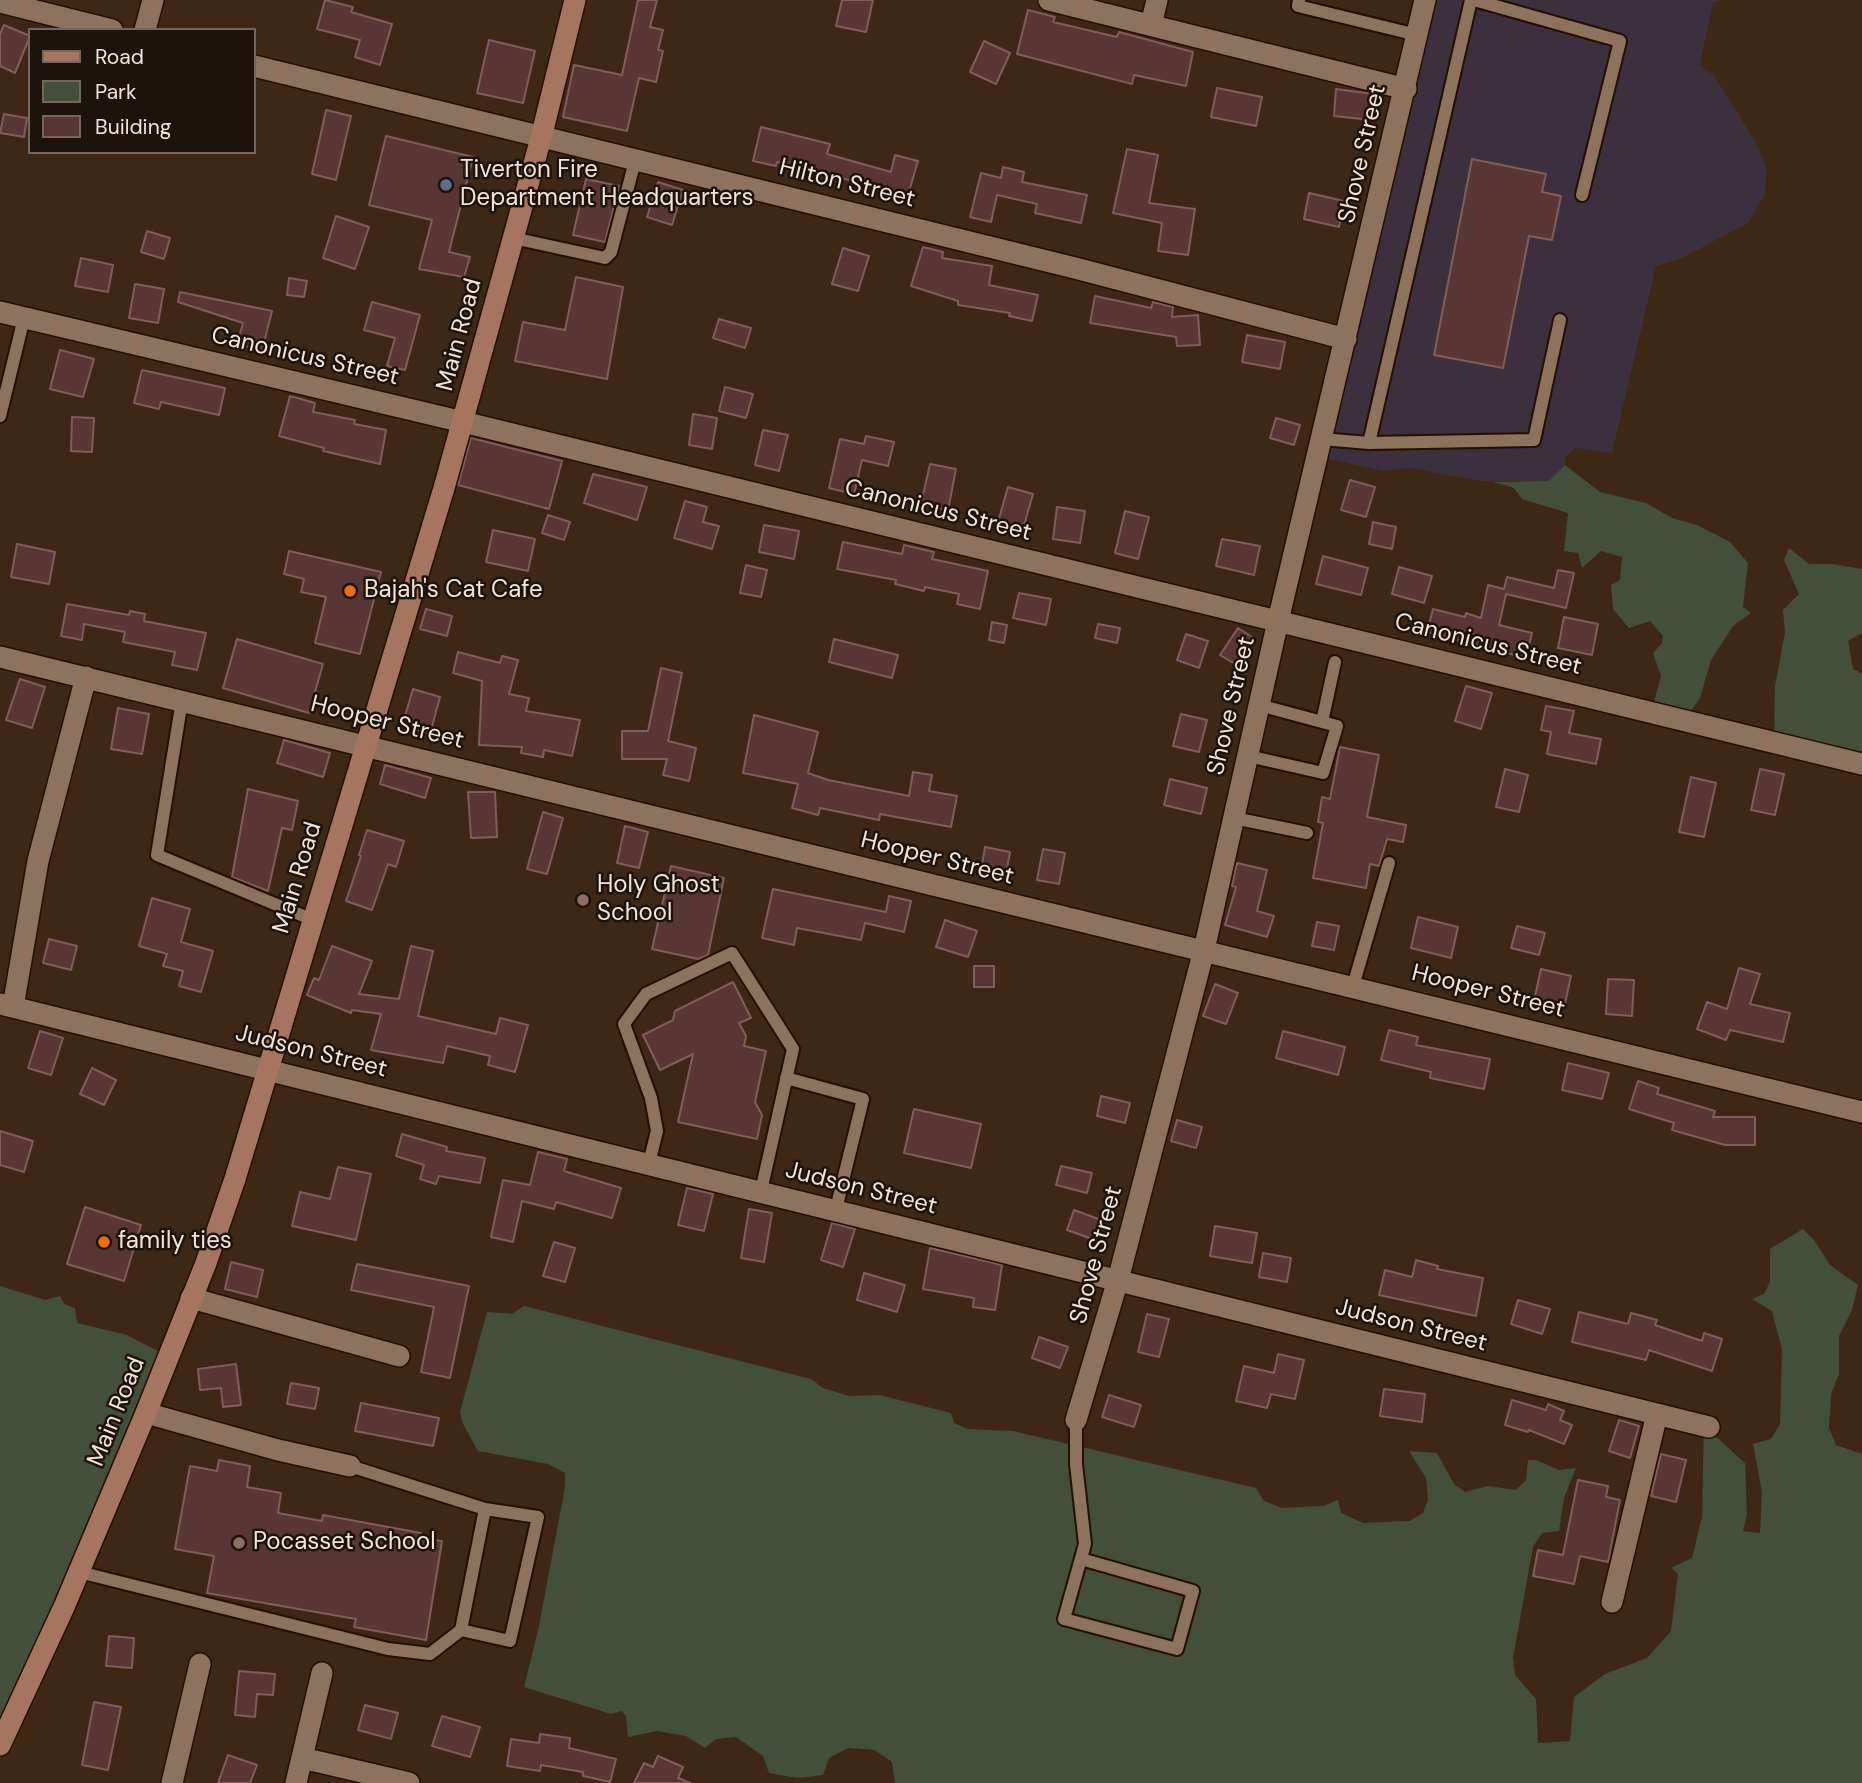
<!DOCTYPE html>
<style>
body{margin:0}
#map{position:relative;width:1862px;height:1783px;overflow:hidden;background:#3e2715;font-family:"DM Sans",sans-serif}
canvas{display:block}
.legend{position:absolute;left:28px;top:28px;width:228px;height:126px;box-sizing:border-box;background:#1d130b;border:2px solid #73675d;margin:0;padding:9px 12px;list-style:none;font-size:21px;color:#f3e4d9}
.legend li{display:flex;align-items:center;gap:14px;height:35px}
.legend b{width:35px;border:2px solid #73675d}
</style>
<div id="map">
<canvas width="1862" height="1783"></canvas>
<ul class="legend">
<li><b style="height:9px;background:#a6755f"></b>Road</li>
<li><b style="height:19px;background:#444f3a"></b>Park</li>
<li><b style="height:19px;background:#573633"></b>Building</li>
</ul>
</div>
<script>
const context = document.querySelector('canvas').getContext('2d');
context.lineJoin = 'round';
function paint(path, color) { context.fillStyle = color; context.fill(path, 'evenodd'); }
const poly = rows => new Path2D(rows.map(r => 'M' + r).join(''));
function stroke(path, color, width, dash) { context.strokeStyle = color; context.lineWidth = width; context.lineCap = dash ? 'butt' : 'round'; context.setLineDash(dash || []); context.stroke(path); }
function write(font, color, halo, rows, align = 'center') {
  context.font = font + ' "DM Sans",sans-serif'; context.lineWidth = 5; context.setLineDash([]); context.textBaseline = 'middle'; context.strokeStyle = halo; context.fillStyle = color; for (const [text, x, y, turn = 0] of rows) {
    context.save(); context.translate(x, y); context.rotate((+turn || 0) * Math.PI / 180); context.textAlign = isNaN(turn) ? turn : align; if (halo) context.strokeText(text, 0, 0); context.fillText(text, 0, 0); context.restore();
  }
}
paint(poly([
 [1426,0,1721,0,1713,3,1700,64,1715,77,1757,144,1767,169,1765,194,1748,223,1682,258,1656,266,1612,453,1576,448,1567,455,1565,465,1550,481,1481,481,1410,468,1384,471,1325,458]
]), '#3c2f3e');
paint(poly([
 [1565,465,1600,492,1646,503,1672,518,1697,525,1730,542,1748,563,1743,607,1751,613,1733,626,1711,660,1700,698,1682,723,1651,713,1661,676,1653,653,1662,643,1663,636,1650,621,1629,628,1613,609,1611,585,1620,580,1622,557,1601,551,1582,568,1578,553,1564,551,1568,513,1522,499,1514,488,1493,482,1549,481],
 [1789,548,1809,564,1832,564,1862,569,1862,633,1848,641,1853,669,1862,674,1862,766,1774,744,1775,686,1785,633,1783,610,1799,594,1784,560],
 [1803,1229,1814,1240,1830,1265,1858,1285,1852,1310,1839,1336,1839,1374,1831,1394,1829,1428,1836,1445,1862,1454,1862,1783,895,1783,892,1762,875,1750,848,1748,829,1758,823,1775,797,1778,769,1773,763,1756,736,1737,716,1739,705,1748,686,1736,657,1731,628,1737,626,1716,622,1711,611,1714,524,1687,539,1626,565,1487,565,1473,548,1464,478,1451,462,1422,460,1412,487,1312,512,1314,524,1306,811,1379,823,1388,849,1396,879,1395,951,1413,954,1423,968,1429,1013,1431,1256,1488,1264,1501,1282,1508,1323,1506,1338,1500,1341,1513,1363,1523,1410,1521,1423,1513,1428,1500,1426,1478,1409,1451,1437,1453,1454,1484,1465,1492,1488,1486,1516,1490,1526,1480,1528,1460,1536,1460,1559,1470,1576,1468,1564,1498,1559,1531,1542,1533,1533,1547,1513,1658,1515,1675,1536,1699,1538,1743,1570,1741,1574,1697,1605,1674,1647,1658,1671,1631,1678,1574,1671,1568,1692,1558,1702,1517,1704,1426,1745,1463,1747,1514,1743,1531,1760,1533,1762,1492,1753,1444,1771,1439,1780,1424,1782,1349,1772,1311,1752,1299,1764,1294,1770,1282,1770,1249],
 [0,1286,45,1300,60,1296,64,1304,75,1308,77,1323,127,1335,167,1356,0,1745]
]), '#444f3a');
const building = poly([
 [325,0,353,7,351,12,392,24,380,65,355,57,360,40,317,29,325,0],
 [638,0,657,0,650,27,663,30,658,50,663,51,656,82,639,78,627,131,563,117,574,65,622,75,638,0],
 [842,0,873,0,866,32,836,26,842,0],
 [1028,10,1055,17,1053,22,1117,37,1119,32,1193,52,1186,86,1134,75,1132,84,1017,54,1028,10],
 [4,25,30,36,15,73,0,66,0,34,4,25],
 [489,40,535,51,523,103,477,93,489,40],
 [984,41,1010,53,996,84,970,72,984,41],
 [1217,88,1262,97,1256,126,1211,117,1217,88],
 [1336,89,1374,94,1371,120,1334,116,1336,89],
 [326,110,351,116,336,180,312,174,326,110],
 [4,114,27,118,24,137,0,133,4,114],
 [761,127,830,144,827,154,891,172,895,155,918,161,908,195,777,162,776,166,753,161,761,127],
 [386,136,473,157,449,252,470,257,464,277,419,269,432,220,369,205,386,136],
 [1127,149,1158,155,1149,203,1195,209,1188,255,1158,251,1162,223,1113,213,1127,149],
 [1472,159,1546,174,1542,192,1561,196,1552,240,1529,236,1503,368,1434,355,1472,159],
 [1003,167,1024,172,1022,182,1087,195,1081,223,1035,213,1037,204,997,195,991,222,970,217,981,173,1001,178,1003,167],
 [586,179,619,186,605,242,573,235,586,179],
 [658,182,683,190,672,225,647,217,658,182],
 [1309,193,1344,201,1339,227,1304,219,1309,193],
 [336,216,369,227,355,269,323,258,336,216],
 [147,231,170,238,164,259,141,252,147,231],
 [923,247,943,252,942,258,992,266,989,285,1038,295,1032,321,1009,316,1010,313,958,305,958,301,911,286,923,247],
 [843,248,869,256,858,291,832,284,843,248],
 [81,258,113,265,108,292,75,286,81,258],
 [576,277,623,287,607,379,515,361,523,322,565,330,576,277],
 [289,278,307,281,304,297,287,295,289,278],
 [135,284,164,289,158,323,129,318,135,284],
 [180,292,272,311,262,351,237,344,243,323,178,302,180,292],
 [1095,296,1151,308,1153,302,1173,307,1172,317,1198,315,1200,345,1177,346,1176,337,1090,323,1095,296],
 [372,302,420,315,405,370,387,366,395,338,364,330,372,302],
 [719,319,751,328,745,348,713,338,719,319],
 [1247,335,1285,342,1280,369,1242,362,1247,335],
 [60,350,94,359,83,397,50,389,60,350],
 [142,370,225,388,219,415,161,402,159,409,134,403,142,370],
 [725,387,753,394,746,418,719,411,725,387],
 [290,396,315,403,313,412,355,420,354,424,386,430,380,464,323,451,324,448,279,436,290,396],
 [693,414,717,418,712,449,689,445,693,414],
 [72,417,94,418,92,452,71,451,72,417],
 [1276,418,1300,425,1294,445,1270,438,1276,418],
 [763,430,788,435,779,471,755,465,763,430],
 [866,436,894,442,888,466,862,460,854,494,829,488,840,439,864,444,866,436],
 [471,438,562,461,549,509,458,485,471,438],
 [930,464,956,469,948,510,921,504,930,464],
 [593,474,647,487,637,520,584,503,593,474],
 [1350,480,1375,487,1366,517,1341,510,1350,480],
 [1008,487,1033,494,1023,529,998,522,1008,487],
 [685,501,707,507,703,522,719,526,712,549,674,538,685,501],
 [1057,507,1085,511,1080,543,1053,539,1057,507],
 [1125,511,1149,517,1138,559,1115,553,1125,511],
 [548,515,570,522,564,540,542,533,548,515],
 [1373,522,1396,527,1392,549,1369,544,1373,522],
 [764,525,799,531,794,559,759,552,764,525],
 [493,530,535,539,528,571,486,562,493,530],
 [1222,539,1260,546,1254,575,1216,566,1222,539],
 [843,542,902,554,904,545,934,552,932,559,988,571,980,609,957,604,959,594,925,587,924,591,895,584,896,580,837,569,843,542],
 [17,544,55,552,49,584,11,577,17,544],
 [289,551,381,572,360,654,315,643,326,597,301,592,304,579,284,574,289,551],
 [1323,556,1368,568,1361,595,1316,584,1323,556],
 [746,565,767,570,761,597,740,593,746,565],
 [1399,567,1432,576,1424,603,1392,594,1399,567],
 [1558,570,1574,573,1566,608,1506,594,1499,625,1532,633,1526,658,1427,632,1433,609,1465,617,1466,613,1481,618,1488,585,1504,589,1507,577,1554,588,1558,570],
 [1019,593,1051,599,1046,625,1013,618,1019,593],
 [67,604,129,615,130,611,145,614,144,621,206,633,197,670,172,665,175,652,123,642,125,632,84,624,82,640,61,636,67,604],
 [426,609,452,616,447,636,420,629,426,609],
 [1564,617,1598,624,1592,655,1558,648,1564,617],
 [992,622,1007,625,1004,643,989,640,992,622],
 [1098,624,1120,628,1117,643,1095,638,1098,624],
 [1238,628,1252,637,1235,664,1220,655,1238,628],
 [1186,634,1208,641,1199,668,1177,660,1186,634],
 [237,639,323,664,309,713,223,688,237,639],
 [834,639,898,655,892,678,829,662,834,639],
 [458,652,500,663,502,656,518,660,509,694,529,698,526,711,580,720,572,756,544,750,543,757,521,753,522,747,479,745,482,681,453,673,458,652],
 [661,668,682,673,668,741,696,748,689,781,663,775,667,759,622,759,622,731,648,731,661,668],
 [20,679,45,687,32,728,6,720,20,679],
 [1466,686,1492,693,1481,729,1455,721,1466,686],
 [413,689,440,697,430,734,402,726,413,689],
 [1546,706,1574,711,1569,733,1601,739,1596,764,1547,754,1551,732,1541,730,1546,706],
 [118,708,149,714,142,754,111,749,118,708],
 [1181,714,1207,720,1199,752,1173,746,1181,714],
 [754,715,818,732,808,773,828,780,909,796,913,772,932,775,929,791,957,796,951,827,880,814,879,820,820,808,818,815,792,808,798,784,743,773,754,715],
 [284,740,330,753,323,777,277,763,284,740],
 [1340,747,1379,755,1367,817,1406,825,1403,842,1387,839,1379,866,1370,864,1366,888,1313,878,1323,823,1318,822,1322,797,1330,799,1340,747],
 [385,765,431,778,425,798,380,784,385,765],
 [1505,769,1528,775,1519,812,1496,807,1505,769],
 [1760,769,1784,774,1775,815,1751,810,1760,769],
 [1691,777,1716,783,1704,837,1679,832,1691,777],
 [1170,779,1207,788,1201,814,1164,805,1170,779],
 [248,789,298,801,292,830,282,828,268,891,232,877,248,789],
 [468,792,495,792,497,837,471,838,468,792],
 [543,812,563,818,547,874,527,869,543,812],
 [625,826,648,832,639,868,617,863,625,826],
 [367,830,404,841,396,867,388,864,372,910,346,901,361,856,359,855,367,830],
 [985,847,1010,852,1006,874,981,870,985,847],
 [1043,849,1065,853,1059,884,1037,880,1043,849],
 [1237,863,1267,870,1257,911,1274,916,1267,937,1225,925,1236,887,1232,886,1237,863],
 [671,866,724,878,708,955,698,959,652,949,671,866],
 [773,889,886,912,889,896,911,901,904,932,865,923,861,940,797,928,794,945,762,938,773,889],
 [152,898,190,909,181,942,213,951,201,992,179,986,183,971,163,966,167,954,139,946,152,898],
 [1418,917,1458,927,1451,958,1411,948,1418,917],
 [945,920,977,931,968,957,936,947,945,920],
 [1317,922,1339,926,1334,950,1312,946,1317,922],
 [1517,926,1545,933,1539,955,1511,948,1517,926],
 [49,939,77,946,71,970,43,963,49,939],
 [332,946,372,961,359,994,399,999,411,946,433,951,418,1016,496,1034,500,1018,528,1025,515,1072,488,1065,490,1056,447,1046,443,1063,371,1050,381,1014,352,1010,351,1013,307,995,314,978,319,980,332,946],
 [974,966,994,966,994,987,974,987,974,966],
 [1739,968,1760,974,1750,1004,1790,1013,1783,1042,1730,1030,1726,1040,1697,1029,1707,1002,1727,1009,1739,968],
 [1541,969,1571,976,1564,1008,1534,1001,1541,969],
 [1608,979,1634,980,1632,1016,1606,1014,1608,979],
 [733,982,751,1018,739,1023,746,1036,744,1046,766,1051,755,1102,762,1115,757,1139,678,1122,693,1054,660,1070,643,1035,673,1020,675,1011,733,982],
 [1215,984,1238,993,1226,1024,1203,1016,1215,984],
 [1389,1030,1418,1037,1416,1045,1490,1059,1484,1089,1430,1078,1431,1072,1381,1060,1389,1030],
 [40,1031,63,1038,51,1075,28,1068,40,1031],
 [1283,1031,1345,1047,1338,1075,1276,1058,1283,1031],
 [1568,1063,1609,1073,1602,1099,1562,1090,1568,1063],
 [92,1068,116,1080,104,1105,80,1094,92,1068],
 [1638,1081,1659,1088,1657,1094,1715,1111,1713,1117,1755,1117,1755,1145,1725,1145,1672,1130,1674,1123,1629,1109,1638,1081],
 [1101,1096,1130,1103,1125,1123,1097,1116,1101,1096],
 [914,1109,981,1124,971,1168,904,1153,914,1109],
 [1177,1120,1202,1127,1196,1148,1171,1141,1177,1120],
 [0,1131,33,1141,24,1172,0,1165,0,1131],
 [402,1134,447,1147,446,1151,485,1158,480,1183,439,1176,436,1184,420,1179,424,1165,396,1156,402,1134],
 [538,1152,567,1159,564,1171,621,1188,612,1218,556,1202,554,1209,522,1201,513,1242,491,1237,503,1180,530,1185,538,1152],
 [1061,1166,1092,1173,1087,1193,1056,1185,1061,1166],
 [338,1167,371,1174,356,1240,292,1226,300,1192,330,1199,338,1167],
 [687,1188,713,1194,704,1231,678,1225,687,1188],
 [85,1207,141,1225,124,1281,67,1264,85,1207],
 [749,1209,772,1213,764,1262,741,1258,749,1209],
 [1074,1210,1101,1220,1095,1240,1067,1230,1074,1210],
 [832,1223,855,1229,843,1267,821,1260,832,1223],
 [1215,1226,1257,1233,1252,1263,1210,1256,1215,1226],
 [554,1242,575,1248,565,1282,543,1276,554,1242],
 [930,1248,1002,1265,995,1310,973,1307,974,1298,923,1289,930,1248],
 [1263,1253,1291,1258,1287,1282,1259,1277,1263,1253],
 [1416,1260,1438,1266,1437,1269,1483,1278,1476,1316,1379,1295,1385,1270,1412,1277,1416,1260],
 [231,1262,263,1270,257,1297,225,1289,231,1262],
 [357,1264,469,1286,450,1378,421,1372,434,1307,351,1290,357,1264],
 [864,1273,905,1285,897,1312,857,1300,864,1273],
 [1518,1300,1550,1309,1542,1334,1511,1324,1518,1300],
 [1579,1312,1628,1324,1631,1313,1657,1320,1655,1325,1702,1341,1704,1333,1722,1339,1712,1371,1649,1350,1646,1360,1572,1342,1579,1312],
 [1147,1314,1169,1319,1159,1357,1138,1352,1147,1314],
 [1039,1337,1068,1347,1060,1368,1032,1358,1039,1337],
 [1278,1354,1304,1360,1295,1399,1271,1394,1267,1408,1236,1401,1244,1366,1274,1373,1278,1354],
 [236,1364,241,1405,223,1407,221,1388,200,1390,198,1369,236,1364],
 [291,1383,319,1388,315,1409,287,1404,291,1383],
 [1384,1389,1425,1394,1422,1422,1380,1416,1384,1389],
 [1109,1395,1141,1405,1134,1427,1102,1417,1109,1395],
 [1512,1400,1546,1410,1548,1404,1564,1411,1560,1420,1572,1425,1564,1444,1529,1430,1528,1432,1505,1425,1512,1400],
 [361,1403,439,1418,433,1446,355,1431,361,1403],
 [1619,1420,1639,1426,1630,1458,1609,1451,1619,1420],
 [1661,1454,1686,1460,1676,1502,1651,1496,1661,1454],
 [219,1460,250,1466,247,1487,281,1493,278,1513,322,1521,323,1515,421,1533,420,1538,442,1541,426,1640,354,1627,356,1619,207,1593,214,1556,175,1549,190,1466,217,1471,219,1460],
 [1578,1480,1608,1486,1606,1497,1620,1500,1608,1562,1580,1556,1574,1584,1533,1576,1538,1550,1563,1555,1578,1480],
 [109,1636,134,1638,132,1668,106,1666,109,1636],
 [239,1671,275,1674,273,1695,257,1694,255,1717,235,1715,239,1671],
 [94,1702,121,1707,108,1770,82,1765,94,1702],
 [365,1705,398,1713,391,1739,358,1730,365,1705],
 [442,1716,480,1727,470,1757,432,1746,442,1716],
 [540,1734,570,1738,569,1748,616,1759,610,1782,583,1776,583,1772,541,1765,540,1771,507,1766,511,1739,539,1743,540,1734],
 [228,1755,257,1765,250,1783,218,1783,228,1755],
 [658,1756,683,1767,678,1778,690,1783,634,1783,644,1763,653,1767,658,1756]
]);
paint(building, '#573633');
stroke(building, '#7f5d5a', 2);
const lane = poly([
 [1299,0,1298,6,1417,35],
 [1474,0,1620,41,1582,195],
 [513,238,605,258,611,252,635,161],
 [0,416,24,318],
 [1321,439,1369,443,1471,0],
 [1369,443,1534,440,1560,320],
 [182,700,157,855,313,920],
 [1322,722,1335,662],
 [1248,756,1323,773,1337,726,1259,705],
 [1234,818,1307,833],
 [1353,986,1389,863],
 [786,1078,863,1099,836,1209],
 [649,1163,657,1131,651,1098,624,1024,646,994,732,953,793,1049,761,1191],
 [1076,1420,1076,1464,1085,1544,1064,1619,1177,1649,1193,1591,1081,1559],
 [350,1466,485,1509,538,1517,510,1641,461,1630,485,1509],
 [79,1572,388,1649,430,1654,461,1630]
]);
const street = poly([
 [1049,0,1406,89],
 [0,2,112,30],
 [1151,25,1157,0],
 [145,30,153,0],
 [254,66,1075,268,1346,339],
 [0,312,463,422,1862,764],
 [0,657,1862,1112],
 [0,1004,1709,1427],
 [13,1007,38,861,86,677],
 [191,1298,399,1356],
 [146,1413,278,1450,350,1466],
 [1076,1420,1118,1280,1204,950,1278,621,1425,0],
 [1612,1602,1657,1414],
 [302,1758,409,1783],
 [172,1783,200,1664],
 [296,1783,322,1673]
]);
const secondary = poly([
 [0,1745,64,1607,146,1413,206,1263,235,1179,444,488,541,138,575,0]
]);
stroke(lane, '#240f00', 16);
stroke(street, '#240f00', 24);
stroke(secondary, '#240f00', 24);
stroke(lane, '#8d725d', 12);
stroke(street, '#8d725d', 21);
stroke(secondary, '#a6755f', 21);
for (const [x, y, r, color] of [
 [446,185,7,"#5c6f8a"],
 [350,591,7,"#e8710a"],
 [583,900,7,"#8d6e63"],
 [104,1242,7,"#e8710a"],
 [239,1543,7,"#8d6e63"]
]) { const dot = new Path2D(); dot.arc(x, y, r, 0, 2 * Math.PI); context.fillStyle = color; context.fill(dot); stroke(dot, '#1d130b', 2.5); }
write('24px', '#f3e4d9', '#1d130b', [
 ["Shove Street",1363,154,-77],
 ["Hilton Street",847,184,14],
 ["Main Road",460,335,-75],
 ["Canonicus Street",305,357,13],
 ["Canonicus Street",938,511,14],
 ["Canonicus Street",1488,645,14],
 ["Shove Street",1232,706,-77],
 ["Hooper Street",387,723,14],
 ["Hooper Street",937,859,14],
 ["Main Road",298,878,-73],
 ["Hooper Street",1488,992,14],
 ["Judson Street",311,1052,14],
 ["Judson Street",861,1189,14],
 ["Shove Street",1097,1255,-75],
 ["Judson Street",1411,1326,14],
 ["Main Road",117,1412,-68]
]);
write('24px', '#f3e4d9', '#1d130b', [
 ["Tiverton Fire",460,171],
 ["Department Headquarters",460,199],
 ["Bajah's Cat Cafe",364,591],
 ["Holy Ghost",597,886],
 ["School",597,914],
 ["family ties",118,1242],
 ["Pocasset School",253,1543]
], 'left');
</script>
